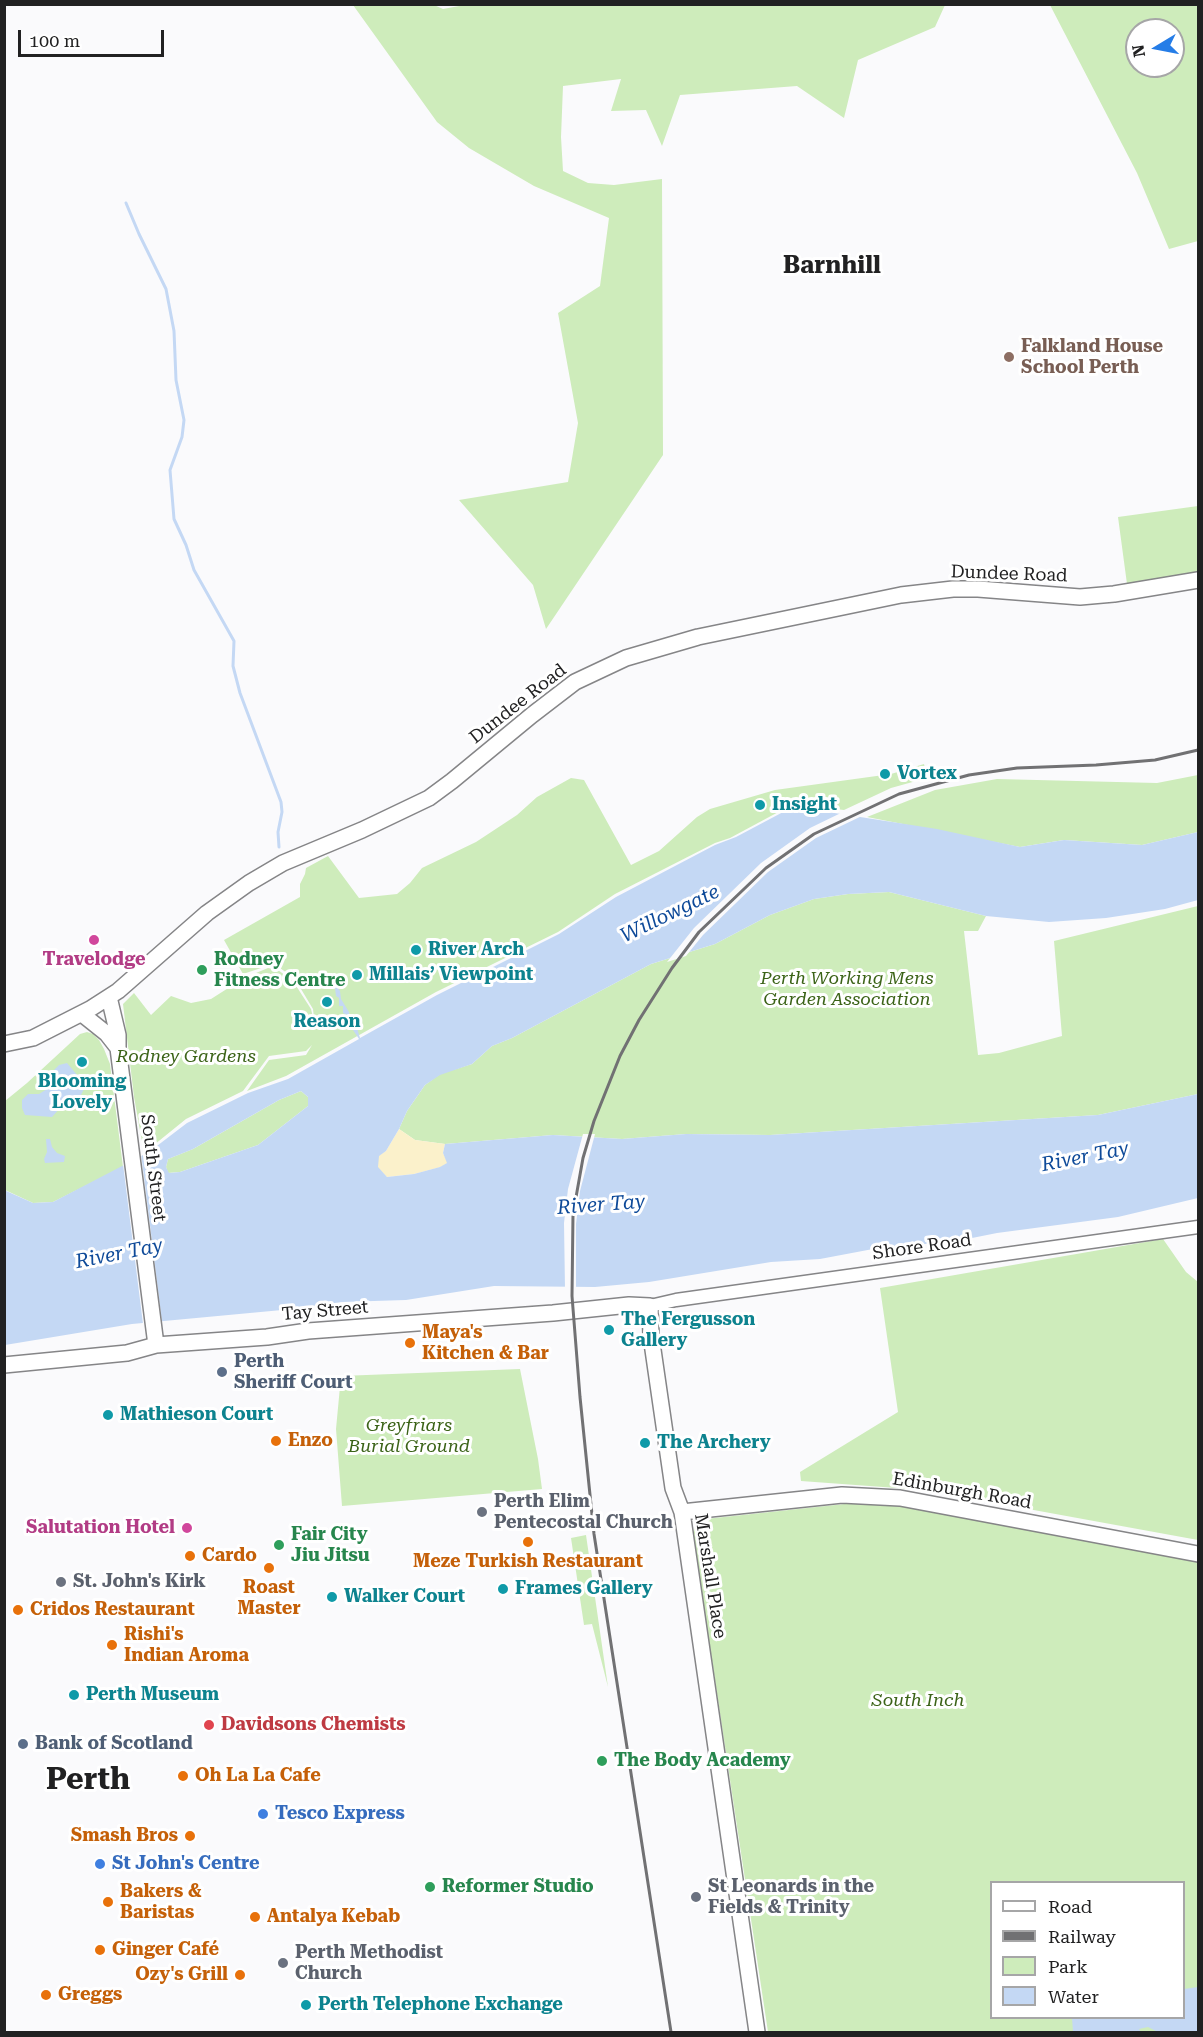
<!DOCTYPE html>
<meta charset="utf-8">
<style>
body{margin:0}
#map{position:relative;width:1203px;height:2037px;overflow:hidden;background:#fafafc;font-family:"Roboto Serif",serif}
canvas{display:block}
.frame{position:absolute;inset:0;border:6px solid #212122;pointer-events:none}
.legend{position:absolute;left:990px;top:1881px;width:195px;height:138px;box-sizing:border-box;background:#fff;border:2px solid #a6a6a7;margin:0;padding:8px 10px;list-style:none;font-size:18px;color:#212122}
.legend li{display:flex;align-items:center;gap:12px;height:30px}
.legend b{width:30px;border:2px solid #a6a6a7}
.north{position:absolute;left:1125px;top:18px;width:60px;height:60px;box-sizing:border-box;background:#fff;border:2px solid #a6a6a7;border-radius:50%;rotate:260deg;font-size:16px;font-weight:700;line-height:24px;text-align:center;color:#212122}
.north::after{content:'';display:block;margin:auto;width:21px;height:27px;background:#257de7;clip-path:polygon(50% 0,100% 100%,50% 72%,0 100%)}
.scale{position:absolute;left:18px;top:30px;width:146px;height:27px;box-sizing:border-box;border:3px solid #212122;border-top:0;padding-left:8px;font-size:18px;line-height:21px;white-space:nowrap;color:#212122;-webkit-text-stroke:4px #fff;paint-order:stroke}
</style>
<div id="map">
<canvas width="1203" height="2037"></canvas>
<div class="frame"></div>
<ul class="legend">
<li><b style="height:8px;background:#fff"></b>Road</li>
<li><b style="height:8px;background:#717173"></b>Railway</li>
<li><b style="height:16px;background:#ceecbb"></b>Park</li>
<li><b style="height:16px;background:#c4d8f4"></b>Water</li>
</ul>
<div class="north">N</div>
<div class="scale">100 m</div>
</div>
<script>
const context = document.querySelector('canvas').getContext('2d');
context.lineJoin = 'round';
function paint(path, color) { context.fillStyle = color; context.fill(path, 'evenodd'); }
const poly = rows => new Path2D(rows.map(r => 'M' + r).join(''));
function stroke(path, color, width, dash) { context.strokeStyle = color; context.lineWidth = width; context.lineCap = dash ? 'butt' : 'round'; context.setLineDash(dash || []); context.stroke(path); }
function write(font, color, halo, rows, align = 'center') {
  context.font = font + ' "Roboto Serif",serif'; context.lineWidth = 6; context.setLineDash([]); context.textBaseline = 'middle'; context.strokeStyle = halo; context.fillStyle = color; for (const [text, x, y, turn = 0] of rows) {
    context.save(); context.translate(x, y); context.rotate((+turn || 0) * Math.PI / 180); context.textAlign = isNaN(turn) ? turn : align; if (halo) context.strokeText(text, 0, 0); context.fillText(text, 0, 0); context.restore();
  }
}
paint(poly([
 [434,5,443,9,470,4,945,5,935,27,858,60,844,118,797,86,680,95,662,146,646,110,611,111,621,79,563,86,561,137,563,171,588,183,614,185,662,179,663,455,546,629,533,585,459,500,568,482,578,423,558,313,600,286,609,218,534,186,469,148,437,122,353,5],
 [1050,5,1198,5,1198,241,1169,249,1137,173],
 [1137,30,1173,30,1173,66,1137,66],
 [1198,506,1198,572,1127,584,1118,517],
 [924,764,927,778,891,788,844,810,810,806,784,809,730,838,715,843,615,894,558,932,436,992,286,1076,247,1091,269,1060,306,1055,312,1045,306,1051,269,1056,243,1091,186,1119,144,1153,134,1097,123,1004,134,993,151,1015,171,996,191,1003,211,999,244,978,268,968,278,970,293,981,311,1009,315,1026,313,1009,295,979,280,968,270,965,243,974,224,940,300,897,300,884,305,874,306,868,328,856,359,898,397,894,410,883,422,868,476,842,517,815,537,797,571,778,584,780,631,865,659,851,697,817,710,809,775,790,891,774],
 [1198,775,1198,832,1142,845,1064,840,1020,847,867,817,935,790,997,779,1157,783],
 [889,892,986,916,978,931,964,931,978,1055,999,1053,1062,1036,1054,941,1198,906,1198,1094,1098,1115,770,1135,686,1134,622,1139,553,1135,445,1144,415,1140,399,1129,407,1111,425,1085,440,1074,472,1064,492,1046,512,1038,651,964,715,944,770,915,814,899,848,894],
 [87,1032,93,1034,99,1040,104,1049,110,1064,123,1167,53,1202,33,1203,5,1190,5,1101,27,1083,80,1034],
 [301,1091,308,1097,308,1106,258,1145,180,1172,168,1173,166,1167,168,1159,193,1149,279,1100],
 [1163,1239,1186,1272,1198,1282,1198,1540,924,1490,801,1481,800,1472,898,1412,880,1288],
 [520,1369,538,1459,542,1489,342,1506,336,1429,341,1376],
 [900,1498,1198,1558,1198,2032,768,2032,693,1534,696,1520],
 [992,1882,1184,1882,1184,2018,992,2018],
 [586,1535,608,1687,592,1624,584,1625,571,1538]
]), '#ceecbb');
paint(poly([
 [399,1129,415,1140,445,1144,443,1153,448,1163,441,1167,414,1174,387,1177,378,1168,378,1156,386,1151]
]), '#fbf1cb');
paint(poly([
 [809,809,937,829,1020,847,1064,840,1142,845,1198,832,1198,900,1165,909,1106,918,1049,922,986,916,889,892,848,894,814,899,770,915,715,944,651,964,512,1038,492,1046,472,1064,440,1075,425,1085,407,1111,399,1129,386,1151,379,1156,378,1167,387,1177,414,1174,440,1167,447,1163,443,1153,445,1144,553,1135,622,1139,686,1134,770,1135,1098,1115,1198,1094,1198,1198,1118,1217,997,1233,957,1241,873,1249,820,1259,771,1262,649,1282,595,1287,494,1286,406,1300,342,1302,282,1310,132,1324,5,1345,4,1190,33,1203,53,1202,149,1152,187,1123,248,1093,288,1079,359,1039,351,1027,347,1015,343,1013,343,1006,339,1006,339,998,336,996,335,988,332,989,331,986,330,982,333,981,340,991,341,999,349,1012,350,1020,357,1028,360,1038,437,995,559,934,616,897,715,845,736,837,785,811],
 [301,1091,308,1097,308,1106,258,1145,180,1172,169,1173,166,1167,168,1159,193,1149,279,1100],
 [67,1063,83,1082,84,1089,80,1097,62,1106,52,1117,25,1115,22,1108,22,1100,28,1094,39,1094,47,1089,53,1071,59,1065],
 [46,1139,50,1139,52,1147,57,1153,65,1156,64,1162,45,1163,44,1159,47,1152],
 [1198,1987,1198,2032,1158,2032,1148,2027,1139,2029,1141,2032,1073,2032,1072,2018,1184,2018,1184,1989]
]), '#c4d8f4');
paint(poly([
 [845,811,866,814,816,838,768,872,703,935,686,956,667,962,694,928,761,863,810,828],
 [583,1134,595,1134,580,1191,576,1224,576,1290,565,1289,564,1223,568,1189],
 [141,1153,162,1322,143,1324,123,1164]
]), '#fafafc');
stroke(poly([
 [126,203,139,234,166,289,174,331,176,380,184,420,182,437,170,470,174,519,186,545,194,570,234,641,233,666,240,693,281,802,282,812,278,832,279,847]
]), '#c4d8f4', 3);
const minor = poly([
 [650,1306,676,1300,1198,1227]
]);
const major = poly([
 [109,997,118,1035,118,1048,156,1345],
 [82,1014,107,1034,118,1048],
 [4,1044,33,1038,90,1009,118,991,207,913,249,883,283,863,362,830,429,798,452,781,532,715,575,682,626,658,698,637,901,595,953,589,978,589,1080,597,1114,594,1198,580],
 [4,1365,127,1353,156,1345,267,1337,308,1331,553,1313,629,1305,650,1306,651,1336,673,1488,682,1512,757,2032],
 [682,1512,842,1495,900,1498,1198,1554]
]);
stroke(minor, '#858587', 15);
stroke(major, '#858587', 18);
stroke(minor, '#fff', 12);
stroke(major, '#fff', 15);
stroke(poly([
 [671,2032,594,1534,580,1397,572,1296,573,1214,583,1158,594,1121,620,1056,639,1020,672,968,699,932,766,868,814,834,899,794,969,775,1017,768,1096,765,1155,760,1198,750]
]), '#717173', 3);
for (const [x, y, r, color] of [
 [1009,357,6,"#8d6e63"],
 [885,774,6,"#0f9aa8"],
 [760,805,6,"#0f9aa8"],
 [94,940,6,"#d1479c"],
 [416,950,6,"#0f9aa8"],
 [202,970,6,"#2e9e5b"],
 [357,975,6,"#0f9aa8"],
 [327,1002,6,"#0f9aa8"],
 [82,1062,6,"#0f9aa8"],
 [609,1330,6,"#0f9aa8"],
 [410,1343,6,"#e8710a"],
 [222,1372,6,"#5c6f8a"],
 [108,1415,6,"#0f9aa8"],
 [276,1441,6,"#e8710a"],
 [645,1443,6,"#0f9aa8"],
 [482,1512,6,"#6b7280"],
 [187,1528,6,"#d1479c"],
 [528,1542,6,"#e8710a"],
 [279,1545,6,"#2e9e5b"],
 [190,1556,6,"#e8710a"],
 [269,1568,6,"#e8710a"],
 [61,1582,6,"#6b7280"],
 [503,1589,6,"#0f9aa8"],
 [332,1597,6,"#0f9aa8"],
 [18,1610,6,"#e8710a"],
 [112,1645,6,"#e8710a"],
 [74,1695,6,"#0f9aa8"],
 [209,1725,6,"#e0444e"],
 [23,1744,6,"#5c6f8a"],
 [602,1761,6,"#2e9e5b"],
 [183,1776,6,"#e8710a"],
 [263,1814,6,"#3f7fe0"],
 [190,1836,6,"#e8710a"],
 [100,1864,6,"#3f7fe0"],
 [430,1887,6,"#2e9e5b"],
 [696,1897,6,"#6b7280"],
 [108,1902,6,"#e8710a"],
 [255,1917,6,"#e8710a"],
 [100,1950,6,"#e8710a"],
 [283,1963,6,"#6b7280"],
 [240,1975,6,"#e8710a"],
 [46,1995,6,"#e8710a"],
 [306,2005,6,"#0f9aa8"]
]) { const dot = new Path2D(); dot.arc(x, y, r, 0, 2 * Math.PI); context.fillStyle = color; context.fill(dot); stroke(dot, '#fff', 2); }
write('bold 18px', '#785e54', '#fff', [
 ["Falkland House",1021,347],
 ["School Perth",1021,368]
], 'left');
write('18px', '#212122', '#fff', [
 ["Dundee Road",1009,574,2],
 ["Dundee Road",518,704,-38],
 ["South Street",153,1168,83],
 ["Shore Road",922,1247,-8],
 ["Tay Street",325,1311,-5],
 ["Edinburgh Road",962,1491,10],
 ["Marshall Place",710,1576,81]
]);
write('bold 18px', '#0d838f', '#fff', [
 ["Vortex",897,774],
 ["Insight",772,805],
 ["River Arch",428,950],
 ["Millais’ Viewpoint",369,975],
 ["Reason",327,1022,"center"],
 ["Blooming",82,1082,"center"],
 ["Lovely",82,1103,"center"],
 ["The Fergusson",621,1320],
 ["Gallery",621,1341],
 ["Mathieson Court",120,1415],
 ["The Archery",657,1443],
 ["Frames Gallery",515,1589],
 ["Walker Court",344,1597],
 ["Perth Museum",86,1695],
 ["Perth Telephone Exchange",318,2005]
], 'left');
write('bold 18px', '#b23c85', '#fff', [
 ["Travelodge",94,960],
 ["Salutation Hotel",175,1528,"right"]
]);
write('bold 18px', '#27864d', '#fff', [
 ["Rodney",214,960],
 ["Fitness Centre",214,981],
 ["Fair City",291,1535],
 ["Jiu Jitsu",291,1556],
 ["The Body Academy",614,1761],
 ["Reformer Studio",442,1887]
], 'left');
write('italic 18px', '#3b6317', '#fff', [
 ["Perth Working Mens",847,979],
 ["Garden Association",847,1000],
 ["Rodney Gardens",186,1057],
 ["Greyfriars",409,1426],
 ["Burial Ground",409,1447],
 ["South Inch",918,1701]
]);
write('bold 18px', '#c56008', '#fff', [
 ["Maya's",422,1333],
 ["Kitchen & Bar",422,1354],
 ["Enzo",288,1441],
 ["Cardo",202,1556],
 ["Meze Turkish Restaurant",528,1562,"center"],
 ["Roast",269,1588,"center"],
 ["Master",269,1609,"center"],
 ["Cridos Restaurant",30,1610],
 ["Rishi's",124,1635],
 ["Indian Aroma",124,1656],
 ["Oh La La Cafe",195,1776],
 ["Smash Bros",178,1836,"right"],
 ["Bakers &",120,1892],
 ["Baristas",120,1913],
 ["Antalya Kebab",267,1917],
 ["Ginger Café",112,1950],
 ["Ozy's Grill",228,1975,"right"],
 ["Greggs",58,1995]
], 'left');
write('bold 18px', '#4e5e75', '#fff', [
 ["Perth",234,1362],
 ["Sheriff Court",234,1383],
 ["Bank of Scotland",35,1744]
], 'left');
write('bold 18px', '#5b616d', '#fff', [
 ["Perth Elim",494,1502],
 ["Pentecostal Church",494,1523],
 ["St. John's Kirk",73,1582],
 ["St Leonards in the",708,1887],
 ["Fields & Trinity",708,1908],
 ["Perth Methodist",295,1953],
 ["Church",295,1974]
], 'left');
write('bold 18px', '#be3a42', '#fff', [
 ["Davidsons Chemists",221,1725]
], 'left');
write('bold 18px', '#366cbe', '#fff', [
 ["Tesco Express",275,1814],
 ["St John's Centre",112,1864]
], 'left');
write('italic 20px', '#0e4a99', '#fff', [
 ["Willowgate",670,914,-26],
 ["River Tay",1085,1157,-11],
 ["River Tay",601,1205,-4],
 ["River Tay",119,1254,-11]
]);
write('bold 24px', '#212122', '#fff', [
 ["Barnhill",832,266]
]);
write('bold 30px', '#212122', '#fff', [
 ["Perth",88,1780]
]);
</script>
